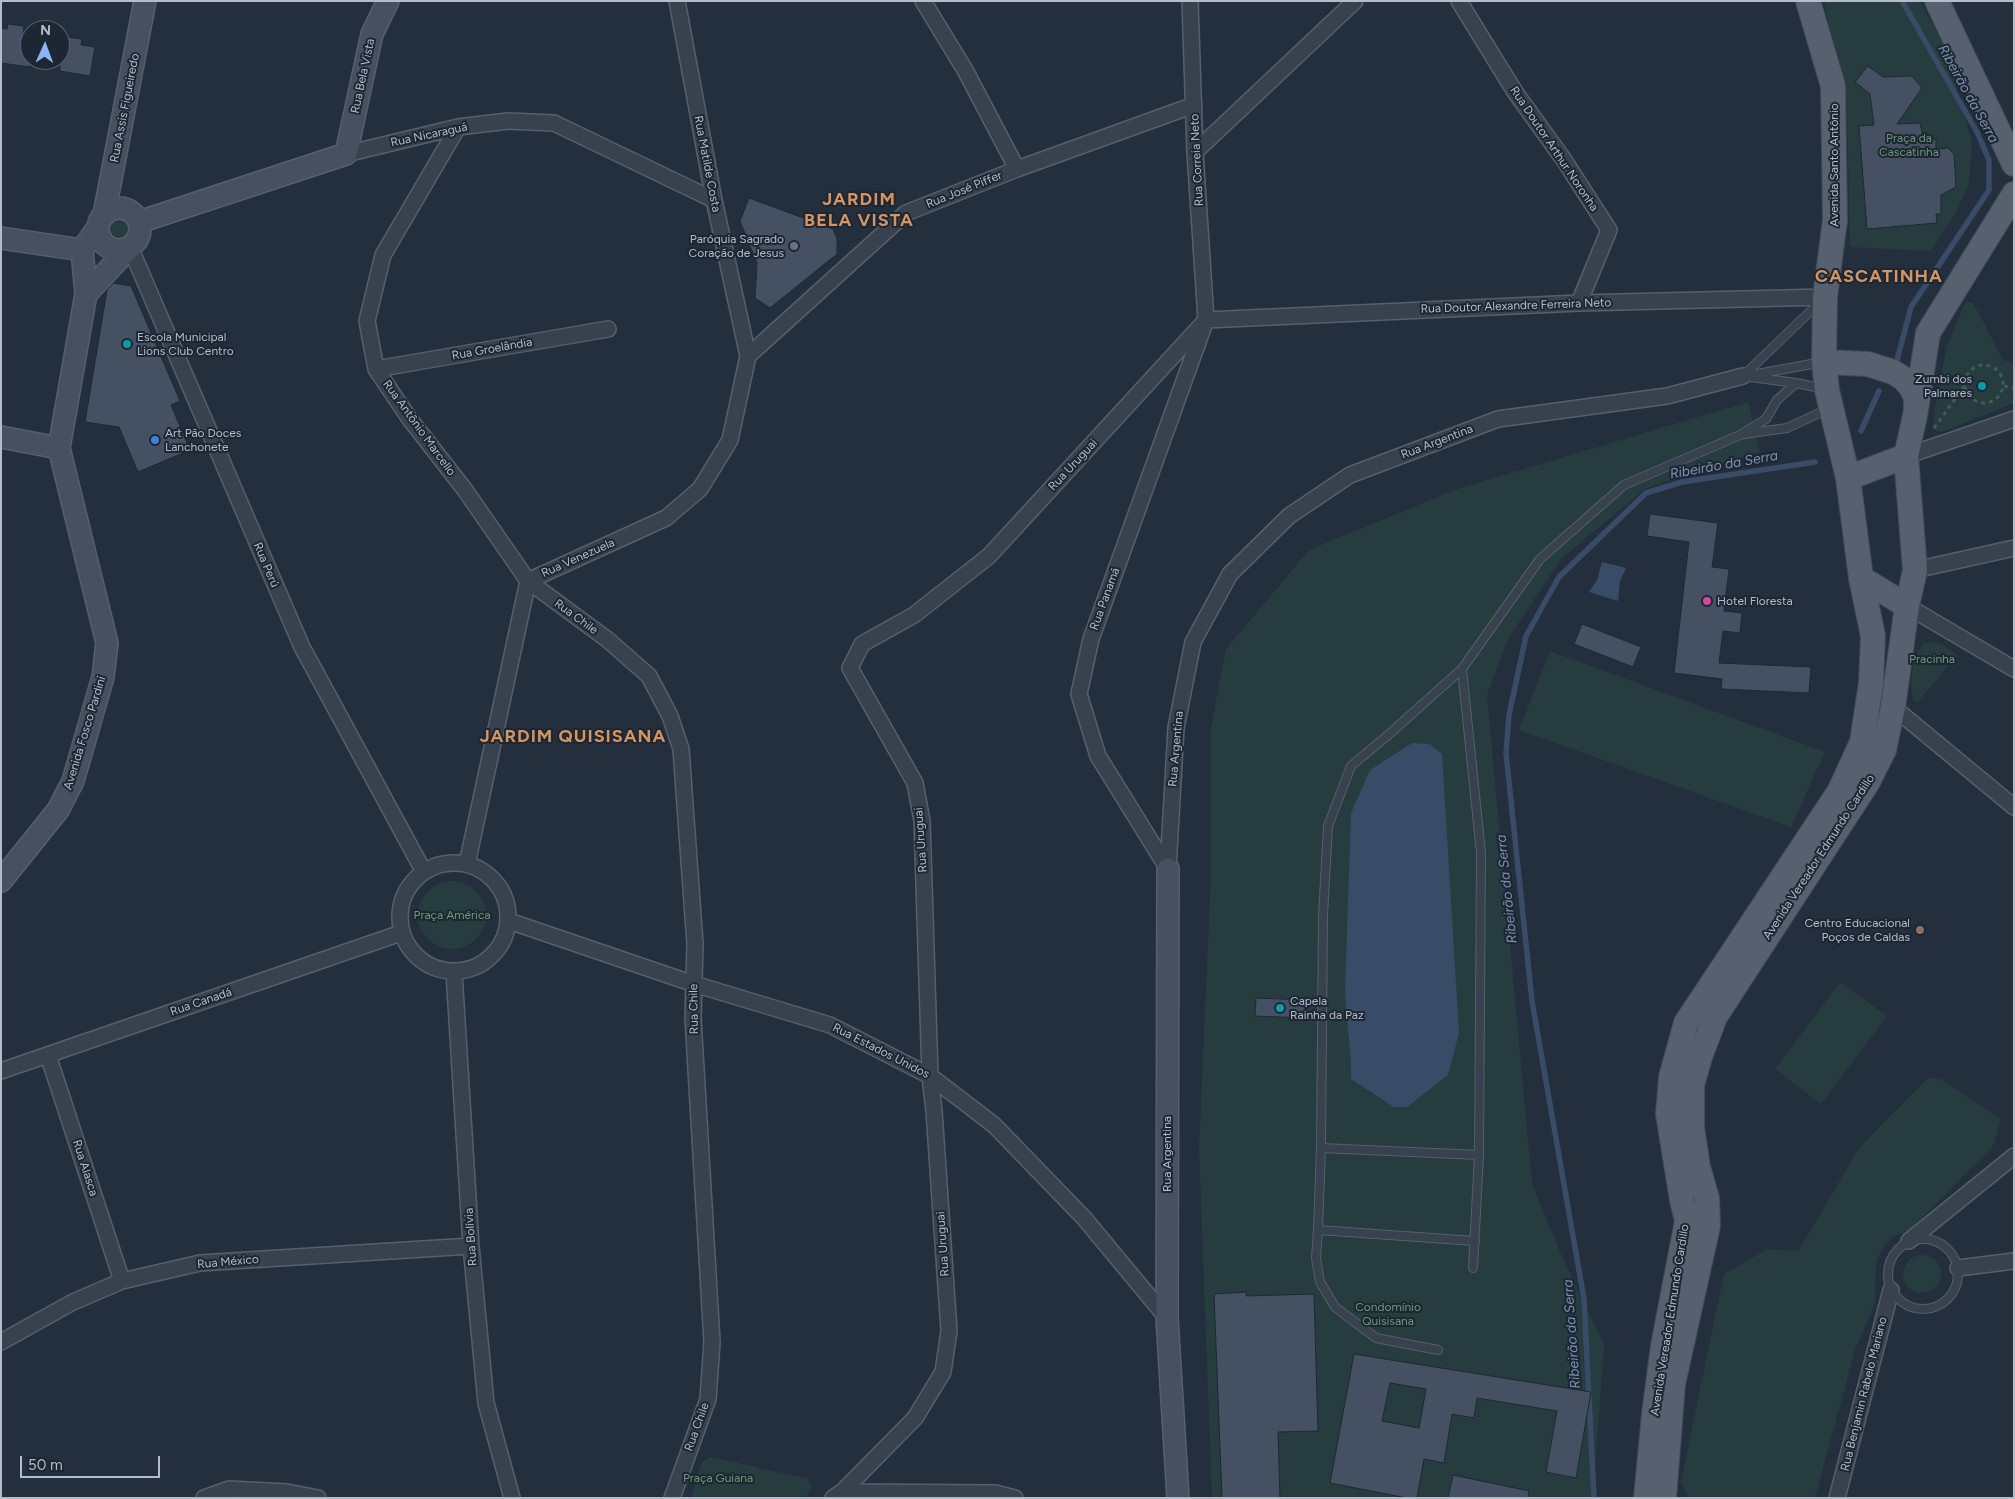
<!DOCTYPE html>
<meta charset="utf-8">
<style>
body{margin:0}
#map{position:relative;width:2015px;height:1499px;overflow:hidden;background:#242f3e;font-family:Figtree,sans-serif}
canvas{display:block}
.frame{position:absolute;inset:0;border:2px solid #b4bcc9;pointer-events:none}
.north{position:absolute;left:20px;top:20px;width:50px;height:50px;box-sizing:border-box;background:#1d2633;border:1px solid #59626f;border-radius:50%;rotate:2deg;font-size:14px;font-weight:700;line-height:20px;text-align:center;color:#b4bcc9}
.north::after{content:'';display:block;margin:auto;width:18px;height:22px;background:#8ab4f8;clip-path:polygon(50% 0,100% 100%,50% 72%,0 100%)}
.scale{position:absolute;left:20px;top:1456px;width:140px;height:22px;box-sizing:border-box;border:2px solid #b4bcc9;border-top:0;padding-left:6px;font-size:15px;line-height:18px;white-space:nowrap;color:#b4bcc9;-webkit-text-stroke:4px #1d2633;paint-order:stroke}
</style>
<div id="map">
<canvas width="2015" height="1499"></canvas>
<div class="frame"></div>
<div class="north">N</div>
<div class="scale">50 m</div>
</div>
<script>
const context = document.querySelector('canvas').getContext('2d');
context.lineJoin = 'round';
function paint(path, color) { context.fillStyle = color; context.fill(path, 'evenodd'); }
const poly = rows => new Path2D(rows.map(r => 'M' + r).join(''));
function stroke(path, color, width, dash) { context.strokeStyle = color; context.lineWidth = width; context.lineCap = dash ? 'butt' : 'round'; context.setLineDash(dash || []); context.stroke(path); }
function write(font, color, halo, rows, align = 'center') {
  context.font = font + ' Figtree,sans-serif'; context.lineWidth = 4; context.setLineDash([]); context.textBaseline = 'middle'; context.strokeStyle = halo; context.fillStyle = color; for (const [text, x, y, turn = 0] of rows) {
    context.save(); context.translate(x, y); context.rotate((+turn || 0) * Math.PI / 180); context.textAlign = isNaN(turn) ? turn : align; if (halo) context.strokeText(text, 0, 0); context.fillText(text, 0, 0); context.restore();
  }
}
paint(poly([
 [1824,1,1920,1,1945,47,1972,142,1969,184,1957,210,1931,251,1850,247,1847,105],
 '105 229a14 14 0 1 1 28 0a14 14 0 1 1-28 0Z',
 [1973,302,2002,358,2014,366,2014,403,1942,432,1933,430,1934,413,1947,345,1965,303],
 [1748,402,1760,452,1646,488,1561,559,1508,639,1487,695,1532,1183,1560,1252,1604,1345,1593,1498,1212,1498,1199,1149,1211,874,1211,727,1226,649,1309,550,1457,489],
 [1931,642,1942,644,1957,655,1917,703,1913,699,1911,684,1913,664,1918,651,1924,643],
 [1550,651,1825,752,1791,827,1519,730],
 '418 915a34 34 0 1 1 68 0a34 34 0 1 1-68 0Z',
 [1840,982,1887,1016,1821,1104,1775,1069],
 [1928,1078,1941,1079,2001,1119,1993,1146,1909,1231,1894,1236,1884,1246,1876,1261,1875,1303,1855,1350,1815,1498,1689,1498,1681,1481,1724,1274,1767,1249,1798,1251,1859,1148],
 '1903 1274a19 19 0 1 1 38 0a19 19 0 1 1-38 0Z',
 [711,1457,808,1479,812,1486,805,1498,691,1498,702,1462]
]), '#263c3f');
paint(poly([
 [1602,562,1626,568,1620,581,1618,601,1589,592,1597,580],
 [1412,743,1430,744,1442,754,1459,1033,1448,1075,1407,1107,1394,1107,1351,1079,1351,1063,1345,992,1351,813,1370,770]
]), '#394c67');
stroke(poly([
 [1897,360,1911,307,1989,190,1989,160,1977,132,1902,1],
 [1861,431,1879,391],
 [1594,1498,1584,1299,1532,1001,1506,753,1509,715,1526,636,1559,577,1646,493,1682,482,1815,462]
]), '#394c67', 5.5);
const building = poly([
 [8,24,24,26,23,36,30,37,30,67,1,63,1,28,7,29,8,24],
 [60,36,82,39,81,45,95,47,90,76,60,71,60,36],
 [1868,66,1883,77,1912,76,1922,88,1897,124,1920,123,1924,142,1936,139,1936,149,1948,148,1954,154,1956,187,1941,195,1941,214,1936,214,1937,223,1867,229,1859,126,1874,125,1870,94,1855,82,1868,66],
 [749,198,833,229,837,239,837,254,770,308,755,298,757,263,740,221,749,198],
 [113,283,131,286,180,401,171,405,190,450,138,472,119,427,85,422,107,290,113,283],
 [1650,514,1718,523,1712,567,1729,569,1724,611,1742,613,1740,633,1723,631,1719,663,1811,667,1809,693,1721,689,1722,679,1674,673,1689,542,1647,536,1650,514],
 [1582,624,1641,647,1633,667,1574,644,1582,624],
 [1256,998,1306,1000,1305,1018,1255,1016,1256,998],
 [1246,1292,1246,1296,1314,1294,1318,1431,1278,1432,1280,1498,1222,1498,1214,1294,1246,1292],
 [1354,1354,1591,1392,1576,1478,1546,1472,1557,1411,1477,1398,1474,1418,1452,1414,1444,1463,1424,1459,1417,1498,1407,1498,1330,1483,1354,1354],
 [1390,1383,1426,1389,1419,1428,1382,1421,1390,1383],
 [1453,1475,1529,1491,1528,1498,1448,1498,1453,1475]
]);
paint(building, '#455162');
stroke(building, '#1f2835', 1);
const lane = poly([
 [1752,375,1822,362],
 [1743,376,1819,303],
 [1743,376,1796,383,1825,389],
 [1744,434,1787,428,1828,409],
 [1462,669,1387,736,1351,766,1328,826,1323,915,1321,1148,1318,1230,1475,1241],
 [1321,1148,1479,1155],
 [1318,1230,1316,1258,1320,1282,1335,1307,1376,1338,1438,1350],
 '1888 1274a35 35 0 1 1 70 0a35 35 0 1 1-70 0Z',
 [1473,1268,1479,1155,1481,853,1462,669,1540,559,1624,485,1740,435,1766,419,1777,400,1796,383]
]);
const street = poly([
 [923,1,965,70,1017,169],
 [1459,1,1515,92,1564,160,1609,230,1579,303],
 [458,127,383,255,367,321,376,369,409,418,465,490,528,581,608,640,649,676,670,716,681,749,695,944,693,1018,712,1342,708,1399,672,1498],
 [1195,152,1355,1],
 [346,154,458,127,508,121,554,123,714,200],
 [130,247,302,647,424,872],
 [1206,320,1579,303,1825,297],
 [748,356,906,213,1017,169,1194,105],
 [376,369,608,329],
 [1906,456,2014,419],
 [1915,570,2014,548],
 [1907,606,2014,669],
 [1893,707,2014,807],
 '400 917a54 54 0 1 1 108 0a54 54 0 1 1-108 0Z',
 [467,864,528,581,666,518,700,489,730,440,748,356,714,200,677,1],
 [1168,869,1098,756,1079,694,1091,639,1206,320,1195,152,1190,1],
 [1168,869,1176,728,1193,642,1230,574,1289,516,1350,475,1498,419,1667,396,1743,376],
 [509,921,694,984,830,1025,930,1076,994,1125,1084,1218,1167,1318],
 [454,972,471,1246,486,1403,512,1498],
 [48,1055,122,1281],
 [1,1071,401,933],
 [1909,1241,2014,1156],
 [1958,1268,2014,1261],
 [1,1342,73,1302,122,1281,200,1263,471,1246],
 [842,1492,995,1493,1015,1498],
 [204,1498,229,1489,287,1492,318,1498],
 [833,1498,842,1492,915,1418,943,1372,949,1331,934,1111,930,1076,922,821,915,783,850,668,862,644,914,615,989,556,1206,320],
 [1837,1498,1891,1290]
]);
const secondary = poly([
 '98 229a21 21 0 1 1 42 0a21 21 0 1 1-42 0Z',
 [104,215,145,1],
 [139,222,346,154,372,34,388,1],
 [98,227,82,250,86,294,130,247],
 [1,238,82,250],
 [1,437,59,448],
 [1168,869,1167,1318,1178,1498],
 [1,881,58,810,73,781,103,677,107,643,59,448,86,294]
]);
const primary = poly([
 [1937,1,2014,164],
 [1824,362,1868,364,1893,372,1904,379,1910,386,1916,397,1916,407],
 [1848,478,1906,456],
 [1861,578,1907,606],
 [1646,1498,1654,1414,1663,1346,1687,1221,1682,1200,1668,1114,1671,1077,1686,1023,1839,792,1862,742,1871,683,1873,636,1861,578,1848,478,1827,390,1824,362,1825,297,1835,220,1833,86,1808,1],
 [1664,1498,1673,1384,1708,1226,1707,1198,1698,1167,1692,1127,1692,1085,1700,1057,1715,1017,1868,782,1884,750,1893,707,1907,606,1915,570,1906,456,1915,416,1928,333,2014,194]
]);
stroke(lane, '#565f6c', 10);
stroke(street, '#565f6c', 18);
stroke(secondary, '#565f6c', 24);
stroke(primary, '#414a57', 26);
stroke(poly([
 '1965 384a19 19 0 1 1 38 0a19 19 0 1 1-38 0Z',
 [2004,386,2014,388],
 [1934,428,1965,385]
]), '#44595c', 3, [4, 4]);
stroke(lane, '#38414e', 8);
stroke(street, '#38414e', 15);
stroke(secondary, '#465061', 21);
stroke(primary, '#56606e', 24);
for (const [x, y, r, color] of [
 [794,246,5,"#6b7280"],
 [127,344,5,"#0f9aa8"],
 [1982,386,5,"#0f9aa8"],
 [155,440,5,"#3f7fe0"],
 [1707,601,5,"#d1479c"],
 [1920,930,5,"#8d6e63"],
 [1280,1008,5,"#0f9aa8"]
]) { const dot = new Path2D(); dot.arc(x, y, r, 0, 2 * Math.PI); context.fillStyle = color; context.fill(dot); stroke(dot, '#1d2633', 2); }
write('12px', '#b4bcc9', '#1d2633', [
 ["Rua Bela Vista",363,76,-78],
 ["Rua Assis Figueiredo",125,108,-79],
 ["Rua Nicaraguá",429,135,-12],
 ["Rua Doutor Arthur Noronha",1554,149,56],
 ["Rua Correia Neto",1197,160,-93],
 ["Rua Matilde Costa",707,164,79],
 ["Avenida Santo Antônio",1834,165,-90],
 ["Rua José Piffer",964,190,-22],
 ["Rua Doutor Alexandre Ferreira Neto",1516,306,-2],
 ["Rua Groelândia",492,349,-10],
 ["Rua Antônio Marcello",419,428,54],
 ["Rua Argentina",1437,442,-21],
 ["Rua Uruguai",1073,465,-47],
 ["Rua Venezuela",578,558,-24],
 ["Rua Perú",266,565,67],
 ["Rua Panamá",1105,599,-70],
 ["Rua Chile",576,617,36],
 ["Avenida Fosco Pardini",85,733,-73],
 ["Rua Argentina",1176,749,-85],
 ["Rua Uruguai",921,840,-94],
 ["Avenida Vereador Edmundo Cardillo",1819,857,-57],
 ["Rua Canadá",201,1002,-19],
 ["Rua Chile",694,1009,-91],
 ["Rua Estados Unidos",881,1051,27],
 ["Rua Argentina",1167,1154,-90],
 ["Rua Alasca",85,1168,72],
 ["Rua Bolívia",471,1237,-94],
 ["Rua Uruguai",943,1244,-94],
 ["Rua México",228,1262,-5],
 ["Avenida Vereador Edmundo Cardillo",1670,1320,-81],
 ["Rua Benjamin Rabelo Mariano",1864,1394,-76],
 ["Rua Chile",697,1427,-70]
]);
write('12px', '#6b9a76', '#1d2633', [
 ["Praça da",1909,138],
 ["Cascatinha",1909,152],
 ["Pracinha",1932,659],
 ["Praça América",452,915],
 ["Condomínio",1388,1307],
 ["Quisisana",1388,1321],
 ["Praça Guiana",718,1478]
]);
write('12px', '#b4bcc9', '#1d2633', [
 ["Paróquia Sagrado",784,239,"right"],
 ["Coração de Jesus",784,253,"right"],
 ["Escola Municipal",137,337],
 ["Lions Club Centro",137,351],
 ["Zumbi dos",1972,379,"right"],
 ["Palmares",1972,393,"right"],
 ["Art Pão Doces",165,433],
 ["Lanchonete",165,447],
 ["Hotel Floresta",1717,601],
 ["Centro Educacional",1910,923,"right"],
 ["Poços de Caldas",1910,937,"right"],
 ["Capela",1290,1001],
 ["Rainha da Paz",1290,1015]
], 'left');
write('italic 14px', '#7c92b1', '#1d2633', [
 ["Ribeirão da Serra",1968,94,61],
 ["Ribeirão da Serra",1724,465,-10],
 ["Ribeirão da Serra",1507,889,-96],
 ["Ribeirão da Serra",1572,1334,-94]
]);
context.letterSpacing = '1px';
write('bold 18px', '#d59563', '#1d2633', [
 ["JARDIM",859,200],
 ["BELA VISTA",859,221],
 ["CASCATINHA",1879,277],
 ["JARDIM QUISISANA",573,737]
]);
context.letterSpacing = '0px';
</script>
